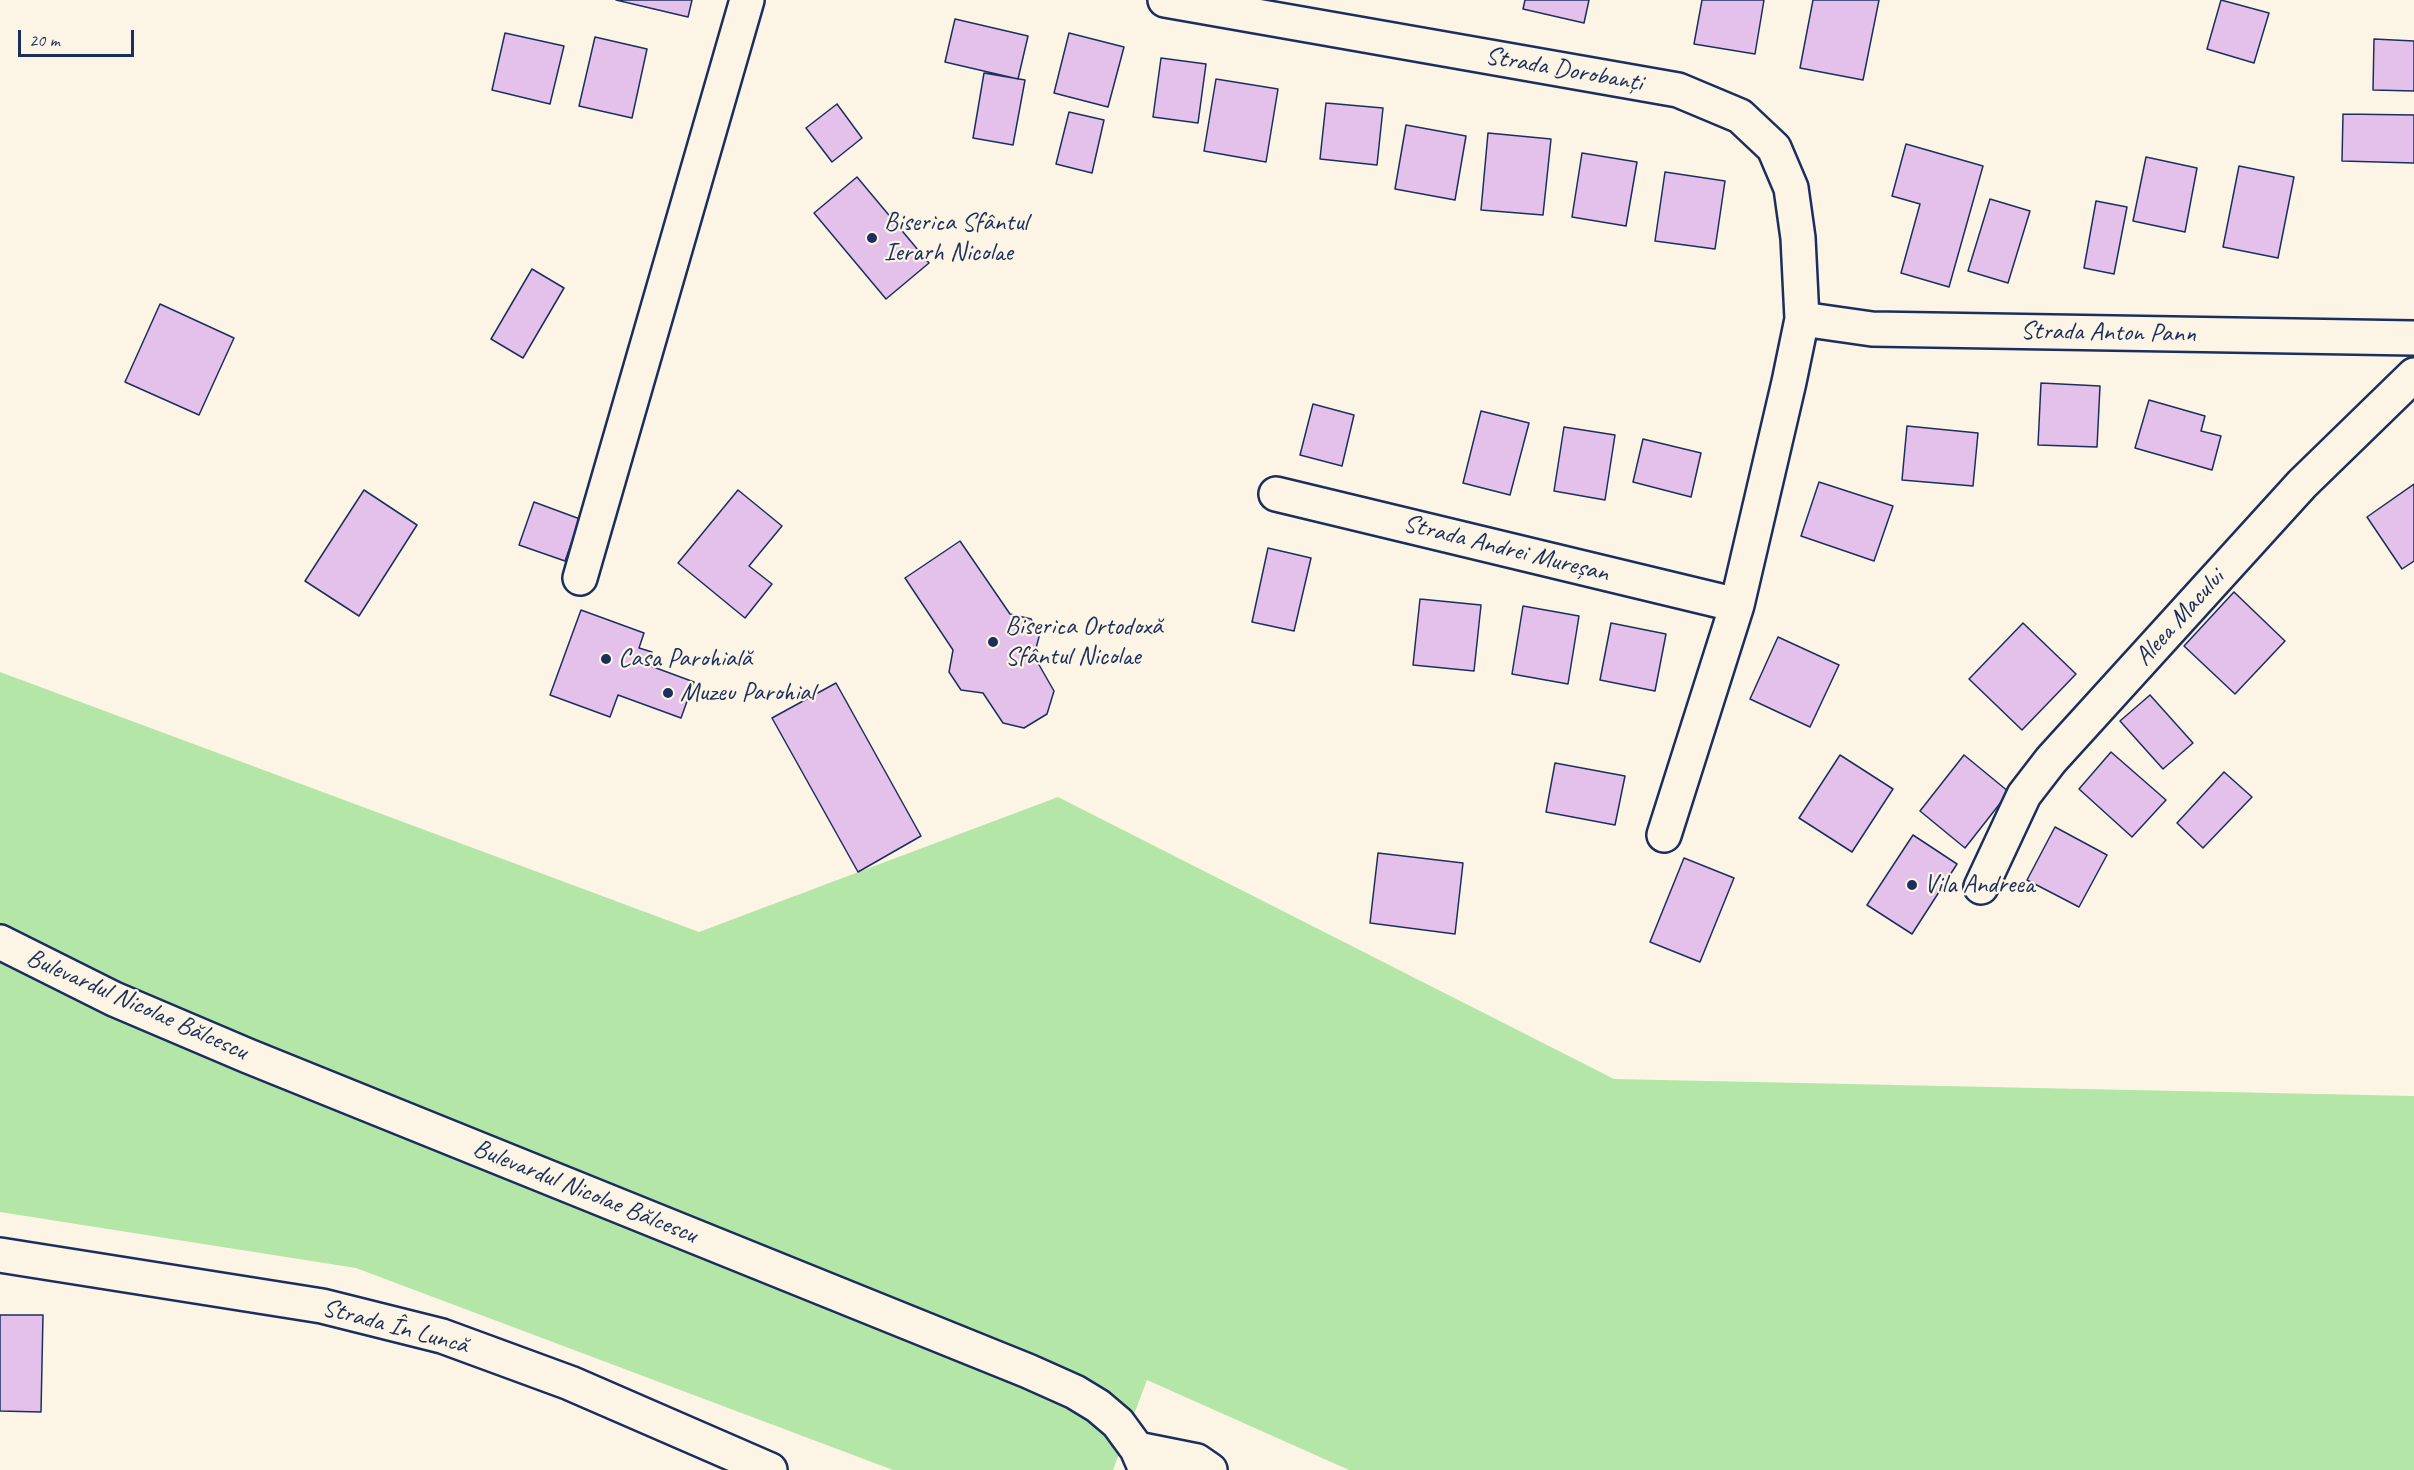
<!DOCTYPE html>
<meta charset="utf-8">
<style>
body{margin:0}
#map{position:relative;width:2414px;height:1470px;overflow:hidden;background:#fcf5e5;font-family:Caveat,sans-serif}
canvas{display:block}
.scale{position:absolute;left:18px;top:30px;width:116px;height:27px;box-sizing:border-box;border:3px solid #1b2f5e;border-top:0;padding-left:8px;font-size:18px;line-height:21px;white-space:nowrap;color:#1b2f5e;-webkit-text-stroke:4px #fcf5e5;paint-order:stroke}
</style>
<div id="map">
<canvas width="2414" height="1470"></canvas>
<div class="scale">20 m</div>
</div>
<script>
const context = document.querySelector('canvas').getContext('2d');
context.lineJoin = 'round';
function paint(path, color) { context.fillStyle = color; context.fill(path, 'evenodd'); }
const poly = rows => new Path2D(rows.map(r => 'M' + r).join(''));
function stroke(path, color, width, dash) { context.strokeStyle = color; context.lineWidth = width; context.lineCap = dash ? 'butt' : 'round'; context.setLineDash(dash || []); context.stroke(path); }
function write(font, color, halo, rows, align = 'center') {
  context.font = font + ' Caveat,sans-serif'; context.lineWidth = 4.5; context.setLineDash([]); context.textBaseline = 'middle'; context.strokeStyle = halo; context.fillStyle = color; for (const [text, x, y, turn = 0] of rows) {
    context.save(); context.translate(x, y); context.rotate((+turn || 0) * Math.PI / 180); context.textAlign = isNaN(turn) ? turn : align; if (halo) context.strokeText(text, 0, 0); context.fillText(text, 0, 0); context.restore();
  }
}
paint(poly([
 [0,672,699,932,1058,797,1614,1079,2414,1096,2414,1470,1349,1470,1147,1380,1113,1470,893,1470,356,1268,0,1212]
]), '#b4e6a7');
const building = poly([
 [616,0,692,0,688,17,616,0],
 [1525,0,1589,0,1584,23,1523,9,1525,0],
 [1702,0,1764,0,1755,54,1694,44,1702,0],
 [1813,0,1879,0,1863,80,1800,68,1813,0],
 [2221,0,2269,13,2254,63,2207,49,2221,0],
 [955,19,1028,36,1018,79,945,62,955,19],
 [505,33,564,46,550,104,492,90,505,33],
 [1069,33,1124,47,1108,107,1054,93,1069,33],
 [595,37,647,49,632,118,579,106,595,37],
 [2374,39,2414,41,2414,91,2373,90,2374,39],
 [1161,58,1206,64,1198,123,1153,117,1161,58],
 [984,73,1025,80,1013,145,973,138,984,73],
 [1216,79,1278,89,1266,162,1204,151,1216,79],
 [1326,103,1383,108,1377,165,1320,159,1326,103],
 [837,104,862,138,832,162,806,128,837,104],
 [1069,112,1104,120,1092,173,1056,164,1069,112],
 [2343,114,2414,115,2414,163,2342,161,2343,114],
 [1406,125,1466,136,1455,200,1395,189,1406,125],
 [1488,133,1551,139,1543,215,1481,210,1488,133],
 [1906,144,1983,166,1949,287,1901,273,1920,204,1892,196,1906,144],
 [1582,153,1637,162,1626,226,1572,217,1582,153],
 [2146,157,2197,168,2185,232,2133,221,2146,157],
 [2239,166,2294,177,2278,258,2223,247,2239,166],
 [1665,172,1725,181,1715,249,1655,241,1665,172],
 [857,177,929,263,886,299,814,213,857,177],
 [1990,199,2030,211,2008,283,1968,271,1990,199],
 [2096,201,2127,207,2114,274,2084,268,2096,201],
 [532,269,564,288,523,358,491,339,532,269],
 [160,304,234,338,199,415,125,382,160,304],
 [2041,383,2100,386,2097,447,2038,445,2041,383],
 [2149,400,2205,416,2201,431,2221,436,2212,470,2135,448,2149,400],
 [1313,404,1354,415,1342,466,1300,455,1313,404],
 [1481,411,1529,423,1510,495,1463,483,1481,411],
 [1907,426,1978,433,1973,486,1902,480,1907,426],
 [1564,427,1615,435,1605,500,1554,491,1564,427],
 [1643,439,1701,453,1691,497,1633,482,1643,439],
 [1819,482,1893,506,1874,561,1801,536,1819,482],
 [2414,484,2414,561,2402,569,2367,517,2414,484],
 [364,490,417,525,359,616,305,581,364,490],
 [738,490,782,526,749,566,772,584,745,618,678,563,738,490],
 [534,502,580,519,565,561,519,545,534,502],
 [960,541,1010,614,1031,619,1040,633,1034,656,1054,691,1047,714,1024,728,1003,723,983,693,961,690,949,672,953,650,905,578,960,541],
 [1268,548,1311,558,1294,631,1252,622,1268,548],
 [2234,592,2285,641,2235,694,2184,646,2234,592],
 [1420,599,1481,605,1474,671,1413,665,1420,599],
 [1523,606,1579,616,1568,684,1512,674,1523,606],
 [581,610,644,633,639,648,652,652,648,665,694,682,681,718,618,695,610,717,550,695,581,610],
 [1611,623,1666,634,1655,691,1600,680,1611,623],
 [2023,623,2076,674,2022,730,1969,679,2023,623],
 [1778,637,1839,665,1810,727,1750,699,1778,637],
 [836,683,921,836,858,872,772,718,836,683],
 [2150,695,2193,743,2163,769,2120,721,2150,695],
 [2111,752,2166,800,2132,837,2079,789,2111,752],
 [1840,755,1893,789,1852,852,1799,818,1840,755],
 [1964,755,2009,792,1965,848,1920,811,1964,755],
 [1555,763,1625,776,1615,825,1546,812,1555,763],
 [2224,772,2252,797,2203,848,2177,823,2224,772],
 [2055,827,2107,855,2079,907,2027,880,2055,827],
 [1913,835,1957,864,1912,934,1867,905,1913,835],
 [1378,853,1463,863,1455,934,1370,923,1378,853],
 [1684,858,1734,878,1700,962,1650,942,1684,858],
 [0,1315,43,1315,41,1412,0,1411,0,1315]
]);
paint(building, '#e4c1eb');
stroke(building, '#1b2f5e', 1.5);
const minor = poly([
 [1165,0,1678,90,1740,116,1774,148,1791,188,1798,238,1802,319,1789,382,1737,605,1276,494],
 [1802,319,1872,329,2414,338],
 [580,578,747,0],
 [1664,835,1737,605],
 [1981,887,2024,795,2051,760,2302,484,2414,375],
 [0,942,114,999,248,1056,1028,1371,1075,1392,1098,1406,1118,1423,1137,1449,1146,1470],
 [0,1255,322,1306,442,1336,570,1383,770,1470],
 [1137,1449,1197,1461,1210,1470]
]);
stroke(minor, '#1b2f5e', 38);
stroke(minor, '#fcf5e5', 33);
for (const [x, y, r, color] of [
 [872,238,6,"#1b2f5e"],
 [993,642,6,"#1b2f5e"],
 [606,659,6,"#1b2f5e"],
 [668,693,6,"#1b2f5e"],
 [1912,885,6,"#1b2f5e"]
]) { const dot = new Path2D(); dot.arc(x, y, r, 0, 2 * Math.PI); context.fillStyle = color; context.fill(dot); stroke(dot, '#fcf5e5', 2); }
write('26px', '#1b2f5e', '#fcf5e5', [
 ["Strada Dorobanți",1564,70,10],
 ["Strada Anton Pann",2108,333,1],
 ["Strada Andrei Mureșan",1506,549,14],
 ["Aleea Macului",2180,618,-48],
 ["Bulevardul Nicolae Bălcescu",137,1005,24],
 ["Bulevardul Nicolae Bălcescu",585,1192,22],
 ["Strada În Luncă",395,1327,15]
]);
write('26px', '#1b2f5e', '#fcf5e5', [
 ["Biserica Sfântul",884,223],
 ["Ierarh Nicolae",884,253],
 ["Biserica Ortodoxă",1005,627],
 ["Sfântul Nicolae",1005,657],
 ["Casa Parohială",618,659],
 ["Muzeu Parohial",680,693],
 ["Vila Andreea",1924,885]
], 'left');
</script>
